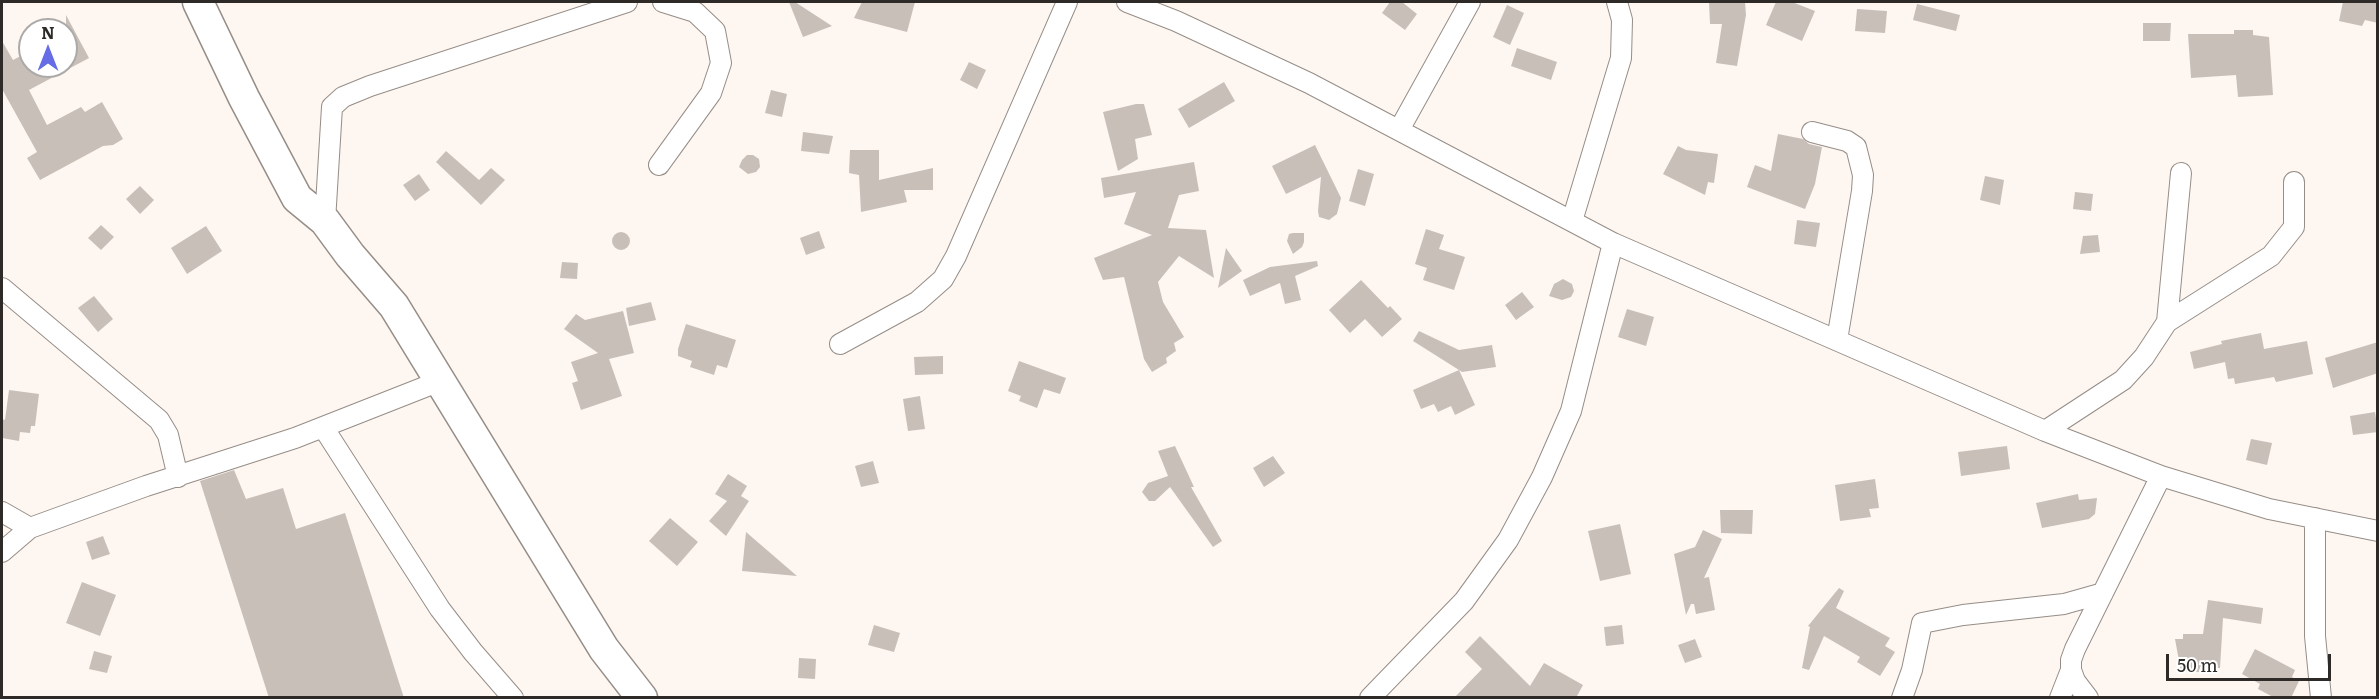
<!DOCTYPE html>
<style>
body{margin:0}
#map{position:relative;width:2379px;height:699px;overflow:hidden;background:#fef6f1;font-family:Literata,serif}
canvas{display:block}
.frame{position:absolute;inset:0;border:3px solid #2e2a28;pointer-events:none}
.north{position:absolute;left:18px;top:18px;width:60px;height:60px;box-sizing:border-box;background:#fff;border:2px solid #abaaa9;border-radius:50%;rotate:0deg;font-size:16px;font-weight:700;line-height:24px;text-align:center;color:#2e2a28}
.north::after{content:'';display:block;margin:auto;width:21px;height:27px;background:#666ce5;clip-path:polygon(50% 0,100% 100%,50% 72%,0 100%)}
.scale{position:absolute;left:2166px;top:654px;width:165px;height:27px;box-sizing:border-box;border:3px solid #2e2a28;border-top:0;padding-left:8px;font-size:18px;line-height:21px;white-space:nowrap;color:#2e2a28;-webkit-text-stroke:4px #fff;paint-order:stroke}
</style>
<div id="map">
<canvas width="2379" height="699"></canvas>
<div class="frame"></div>
<div class="north">N</div>
<div class="scale">50 m</div>
</div>
<script>
const context = document.querySelector('canvas').getContext('2d');
context.lineJoin = 'round';
function paint(path, color) { context.fillStyle = color; context.fill(path, 'evenodd'); }
const poly = rows => new Path2D(rows.map(r => 'M' + r).join(''));
function stroke(path, color, width, dash) { context.strokeStyle = color; context.lineWidth = width; context.lineCap = dash ? 'butt' : 'round'; context.setLineDash(dash || []); context.stroke(path); }
paint(poly([
 [789,2,795,2,832,26,803,37],
 [862,2,915,2,907,32,854,18],
 [1390,2,1402,2,1417,14,1405,30,1382,13],
 [1709,2,1745,2,1746,15,1737,66,1716,63,1722,24,1710,24],
 [1776,2,1792,2,1815,11,1802,41,1766,25],
 [2343,2,2378,2,2378,23,2365,20,2362,26,2339,21],
 [1917,4,1960,15,1956,31,1913,20],
 [1507,5,1524,13,1510,45,1493,37],
 [1857,9,1887,11,1885,33,1855,31],
 [66,15,89,58,29,90,47,125,81,107,85,112,102,102,123,139,113,145,103,146,40,180,27,158,37,152,2,89,2,41,13,60,30,51,30,66,66,66],
 [2143,23,2171,23,2170,41,2143,41],
 [2234,30,2253,30,2253,35,2269,37,2273,95,2238,97,2236,75,2191,78,2188,34,2234,34],
 [1517,48,1557,62,1551,80,1511,66],
 [969,62,986,70,977,89,960,80],
 [1224,82,1235,101,1189,128,1178,109],
 [771,90,787,94,782,117,765,113],
 [1136,104,1144,104,1152,135,1135,139,1138,159,1118,171,1103,112],
 [803,132,833,136,829,154,801,151],
 [1778,134,1803,139,1809,144,1822,147,1815,184,1805,209,1747,187,1755,165,1771,171],
 [1315,145,1341,198,1337,214,1329,220,1319,217,1318,211,1321,177,1286,194,1272,166],
 [1678,146,1686,150,1718,154,1714,183,1708,182,1705,195,1663,174],
 [850,150,879,150,879,180,933,168,933,190,904,190,907,202,861,212,859,175,849,173],
 [446,151,479,180,491,168,505,180,481,205,436,162],
 [747,155,753,155,759,159,760,167,756,172,748,174,739,167,742,160],
 [1194,162,1199,191,1179,195,1168,228,1206,230,1214,278,1179,256,1158,282,1163,302,1184,337,1174,343,1176,351,1166,358,1167,363,1152,372,1144,359,1124,277,1103,280,1094,258,1152,235,1124,224,1136,192,1104,198,1101,178],
 [1358,169,1374,174,1365,206,1349,201],
 [419,174,430,190,415,201,403,185],
 [1985,176,2004,180,2000,205,1980,200],
 [140,186,154,200,140,214,126,199],
 [2075,192,2093,194,2091,211,2073,209],
 [1797,220,1820,223,1816,247,1794,244],
 [101,225,114,237,101,250,88,238],
 [206,226,222,251,187,274,171,248],
 [1426,229,1444,235,1439,249,1465,257,1454,290,1423,280,1427,268,1415,264],
 [819,231,825,248,806,255,800,238],
 '612 241a9 9 0 1 1 18 0a9 9 0 1 1-18 0Z',
 [1293,233,1304,233,1304,242,1302,247,1293,254,1287,241,1289,234],
 [2098,235,2100,252,2080,254,2083,236],
 [1226,248,1242,271,1218,288],
 [1317,261,1318,266,1295,276,1301,300,1285,304,1280,283,1250,296,1243,280,1270,267],
 [562,262,578,263,577,279,560,278],
 [1563,279,1572,284,1574,291,1571,297,1562,300,1549,296,1554,284],
 [1361,280,1388,308,1390,306,1402,319,1382,337,1365,319,1350,333,1329,310],
 [1522,292,1534,307,1516,320,1505,305],
 [94,296,113,319,98,332,78,308],
 [651,302,656,320,629,326,626,308],
 [1627,309,1654,317,1646,346,1618,337],
 [623,311,634,353,609,359,622,396,581,410,572,383,578,381,571,362,598,353,564,329,576,314,585,320],
 [686,324,736,340,727,368,717,365,714,375,690,367,692,361,678,356,678,349],
 [1419,331,1459,350,1492,345,1496,367,1462,372,1459,370,1475,405,1455,415,1451,406,1438,412,1434,404,1421,409,1413,390,1459,370,1413,341],
 [2261,333,2264,349,2307,341,2313,374,2276,382,2274,377,2235,384,2234,378,2228,379,2225,362,2194,369,2190,352,2222,344,2221,341],
 [2378,342,2378,373,2333,388,2325,358],
 [943,356,943,374,915,375,914,357],
 [1019,361,1066,378,1060,394,1044,389,1037,408,1019,401,1021,396,1008,391],
 [9,390,39,394,35,426,31,426,30,433,20,432,19,441,2,438,2,419,5,420],
 [920,396,925,429,908,431,903,399],
 [2375,412,2378,432,2353,435,2350,416],
 [2251,439,2272,443,2267,465,2246,460],
 [1175,446,1194,487,1191,487,1222,541,1213,547,1170,487,1155,501,1149,501,1142,492,1148,483,1168,476,1158,451],
 [2007,446,2010,469,1961,476,1958,452],
 [1273,456,1285,473,1264,487,1253,468],
 [873,461,879,483,861,487,855,466],
 [234,470,246,499,283,488,296,529,345,513,404,698,269,698,200,481],
 [728,474,747,486,741,496,749,501,726,536,709,521,727,501,715,494],
 [1875,479,1879,508,1869,509,1871,517,1840,521,1835,485],
 [2078,494,2079,500,2097,498,2095,514,2089,519,2042,528,2036,503],
 [1720,510,1753,510,1752,534,1721,533],
 [670,518,698,542,677,566,649,541],
 [1620,524,1631,574,1600,581,1588,531],
 [1703,530,1722,539,1704,578,1709,577,1715,610,1696,614,1694,604,1691,604,1686,615,1674,554,1695,547],
 [746,532,797,576,742,571],
 [103,536,110,554,92,560,86,542],
 [82,582,116,595,100,636,66,623],
 [1839,588,1844,591,1836,608,1890,638,1885,646,1895,652,1880,676,1857,662,1860,657,1824,636,1809,670,1802,668,1810,627,1808,626],
 [2208,600,2263,608,2261,624,2223,618,2220,668,2200,667,2199,672,2181,672,2175,639,2183,639,2183,634,2203,634],
 [874,625,900,633,894,652,868,645],
 [1622,625,1624,644,1606,646,1604,627],
 [1480,636,1530,686,1544,663,1583,685,1576,698,1454,698,1482,669,1465,652],
 [1695,639,1702,657,1685,663,1678,645],
 [2255,649,2295,670,2292,677,2299,681,2291,698,2275,698,2258,689,2260,684,2242,674],
 [94,651,112,656,107,673,89,669],
 [799,658,816,659,815,679,798,678]
]), '#c8bfb9');
const minor = poly([
 [1127,2,1176,21,1309,83,1613,243,2045,431,2161,476,2269,509,2378,531],
 [1399,130,1470,2],
 [1812,132,1847,141,1856,147,1863,175,1862,191,1837,340],
 [659,165,711,93,721,63,715,31,695,12,663,2],
 [325,221,332,107,343,97,370,86,627,2],
 [1572,221,1621,58,1622,20,1617,2],
 [2,288,159,420,168,435,178,477],
 [2167,322,2271,256,2294,227,2294,182],
 [840,344,917,302,943,279,956,256,1067,2],
 [323,427,440,609,473,652,513,698],
 [2045,431,2123,380,2144,357,2167,322,2181,173],
 [2,512,30,528],
 [2315,518,2315,636,2321,698],
 [2,552,30,528,146,486,295,438,440,381],
 [1370,698,1464,601,1508,540,1542,477,1571,411,1613,243],
 [1902,698,1912,670,1922,623,1963,615,2064,604,2103,593],
 [2060,698,2071,670],
 [2088,698,2075,681,2071,670,2071,660,2075,649,2161,476]
]);
const primary = poly([
 [198,2,244,98,297,198,325,221,350,255,394,306,604,649,642,698]
]);
stroke(minor, '#968d87', 22);
stroke(primary, '#968d87', 33);
stroke(minor, '#fff', 20);
stroke(primary, '#fff', 30);
</script>
